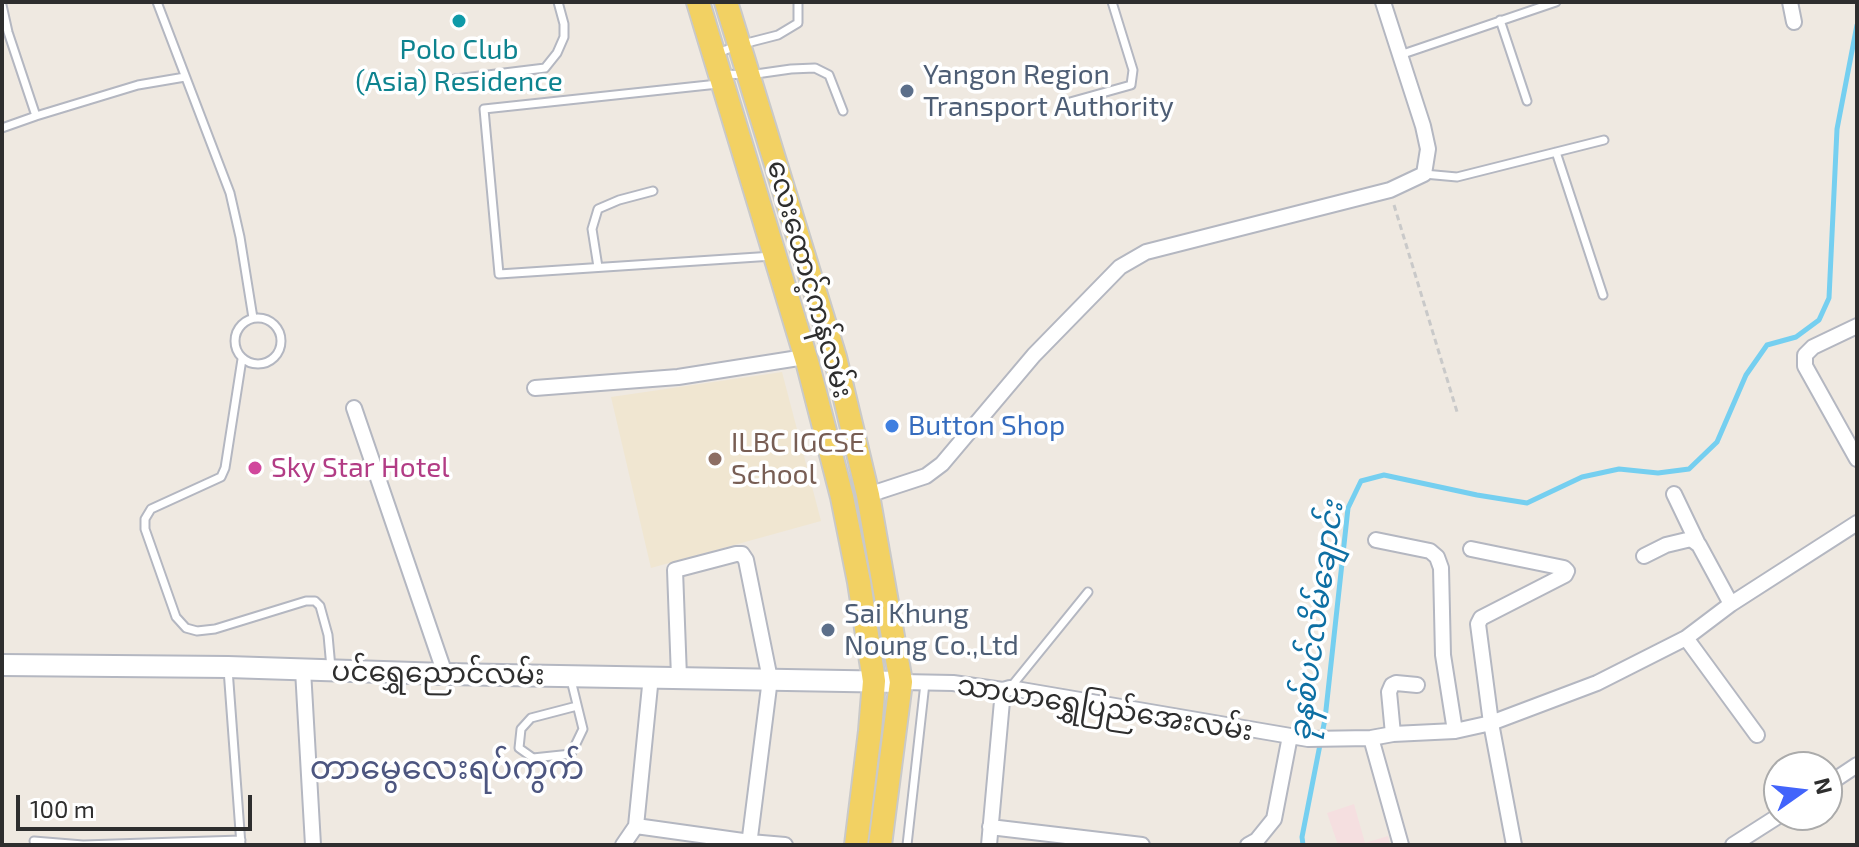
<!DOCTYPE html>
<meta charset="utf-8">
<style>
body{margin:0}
#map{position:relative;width:1859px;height:847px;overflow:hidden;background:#efe9e1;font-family:"Exo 2",sans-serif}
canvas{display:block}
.frame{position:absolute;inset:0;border:4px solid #2e2e2e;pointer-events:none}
.north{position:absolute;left:1763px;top:751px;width:80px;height:80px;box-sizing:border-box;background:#fff;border:2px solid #ababab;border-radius:50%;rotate:76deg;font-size:22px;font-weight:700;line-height:32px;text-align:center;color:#2e2e2e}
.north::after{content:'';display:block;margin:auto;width:28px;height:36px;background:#4264fb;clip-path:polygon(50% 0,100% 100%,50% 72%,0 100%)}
.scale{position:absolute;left:16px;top:795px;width:236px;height:36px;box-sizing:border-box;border:4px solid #2e2e2e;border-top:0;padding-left:10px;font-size:24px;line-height:28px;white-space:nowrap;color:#2e2e2e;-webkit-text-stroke:6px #fff;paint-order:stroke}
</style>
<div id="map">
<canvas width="1859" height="847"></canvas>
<div class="frame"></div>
<div class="north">N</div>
<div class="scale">100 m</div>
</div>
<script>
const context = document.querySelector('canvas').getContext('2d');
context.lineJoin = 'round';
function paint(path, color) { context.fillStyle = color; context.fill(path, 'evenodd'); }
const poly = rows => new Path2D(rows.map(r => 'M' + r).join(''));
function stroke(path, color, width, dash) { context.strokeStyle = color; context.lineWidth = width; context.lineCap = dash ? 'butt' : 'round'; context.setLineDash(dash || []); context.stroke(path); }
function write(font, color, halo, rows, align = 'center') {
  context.font = font + ' "Exo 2","Noto Sans Myanmar",sans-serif'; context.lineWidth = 7; context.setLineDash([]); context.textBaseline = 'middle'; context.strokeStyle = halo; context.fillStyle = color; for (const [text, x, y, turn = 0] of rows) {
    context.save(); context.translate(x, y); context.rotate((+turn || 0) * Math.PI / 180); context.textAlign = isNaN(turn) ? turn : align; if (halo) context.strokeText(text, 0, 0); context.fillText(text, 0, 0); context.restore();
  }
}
paint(poly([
 [782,372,821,521,651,568,611,397]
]), '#f0e6d1');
paint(poly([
 [1354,804,1365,843,1388,836,1390,845,1338,845,1327,813]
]), '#f5dfe0');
stroke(poly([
 [1303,845,1302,837,1325,719,1348,508,1361,481,1384,475,1477,495,1527,503,1582,477,1619,469,1658,473,1689,469,1717,442,1746,375,1767,345,1796,337,1819,320,1829,298,1837,129,1857,25]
]), '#75cff0', 5);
const lane = poly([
 [157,2,230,193,240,237,253,318],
 [2,5,8,32,36,116,2,128],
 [1500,20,1527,101],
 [715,54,739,45,778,35,798,23,798,2],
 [1400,55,1556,2],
 [723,74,749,75,791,69,815,68,829,75,843,111],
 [455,79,545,68,557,53,564,37,564,24,558,2],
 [718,84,484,109,499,274,773,256],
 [1070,102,1131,85,1133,70,1112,2],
 [36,116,138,85,185,77],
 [1556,152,1603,295],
 [1424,174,1457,177,1604,140],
 [598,267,592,229,598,209,619,200,653,191],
 '235 341a23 23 0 1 1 46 0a23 23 0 1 1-46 0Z',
 [242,359,225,468,221,477,151,509,145,519,145,529,176,617,186,628,197,631,215,629,306,601,315,601,320,606,328,635,331,668],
 [228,669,241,845],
 [571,680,583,729,571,754,533,758,519,748,521,729,531,718,577,706],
 [1010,688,1088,592],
 [34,841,83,845,241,840],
 [907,845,925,683]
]);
const street = poly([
 [1790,2,1794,22],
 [1857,326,1813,347,1805,355,1805,366,1857,459],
 [535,388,678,377,805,357],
 [354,408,445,674],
 [1674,494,1698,544],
 [868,495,926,476,942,464,1034,355,1120,267,1146,252,1390,190,1424,174,1428,149,1423,126,1383,2],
 [1376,540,1430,551,1437,557,1441,568,1443,655,1455,731],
 [1471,549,1564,568,1567,571,1565,575,1481,618,1478,624,1491,723,1514,845],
 [1644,556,1666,545,1691,539,1699,545,1731,604],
 [1686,638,1757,735],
 [303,670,313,845],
 [679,677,675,570,736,554,742,554,746,560,770,679,749,845],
 [901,682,953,683,1003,690,1010,688,1308,739,1371,738,1393,734,1455,731,1491,723,1597,683,1686,638,1731,604,1857,523],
 [1393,734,1389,692,1392,685,1396,683,1417,685],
 [1371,738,1401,845],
 [1827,785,1857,765],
 [636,826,750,842,785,845],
 [990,827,1142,845],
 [623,845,636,826,651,676],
 [989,845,1003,690],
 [1248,845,1257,840,1274,819,1290,736],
 [1733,845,1780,815]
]);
const secondary = poly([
 [2,665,228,667,445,674,901,682]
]);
const primary = poly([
 [698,2,808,365,842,497,859,582,874,681,870,731,856,845],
 [726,2,835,357,868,495,901,682,880,845]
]);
stroke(lane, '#b4b7c1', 11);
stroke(street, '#b4b7c1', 18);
stroke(secondary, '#b4b7c1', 24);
stroke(primary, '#c9c9c9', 26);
stroke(poly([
 [1394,205,1458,415]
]), '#c9c9c9', 3, [6, 4]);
stroke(lane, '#fff', 7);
stroke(street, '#fff', 14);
stroke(secondary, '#fff', 20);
stroke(primary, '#f2d163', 22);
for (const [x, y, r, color] of [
 [459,21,8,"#0f9aa8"],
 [907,91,8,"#5c6f8a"],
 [892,426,8,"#3f7fe0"],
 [715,459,8,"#8d6e63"],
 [255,468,8,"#d1479c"],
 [828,630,8,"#5c6f8a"]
]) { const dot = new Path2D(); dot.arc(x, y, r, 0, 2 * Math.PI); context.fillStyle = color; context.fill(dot); stroke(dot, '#fff', 3); }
write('28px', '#0d838f', '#fff', [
 ["Polo Club",459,50],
 ["(Asia) Residence",459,82]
]);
write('28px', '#4e5e75', '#fff', [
 ["Yangon Region",923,75],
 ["Transport Authority",923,107],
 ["Sai Khung",844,614],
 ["Noung Co.,Ltd",844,646]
], 'left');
write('28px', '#2e2e2e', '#fff', [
 ["လေးထောင့်ကန်လမ်း",810,279,74],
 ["ပင်ရွှေညောင်လမ်း",438,673,1],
 ["သာယာရွှေပြည်အေးလမ်း",1105,708,9]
]);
write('28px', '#366cbe', '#fff', [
 ["Button Shop",908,426]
], 'left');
write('28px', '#785e54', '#fff', [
 ["ILBC IGCSE",731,443],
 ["School",731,475]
], 'left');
write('28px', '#b23c85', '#fff', [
 ["Sky Star Hotel",271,468]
], 'left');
write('italic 30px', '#0d6fa3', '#fff', [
 ["ခုနစ်ပင်လိမ်ချောင်း",1316,621,-82]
]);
write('32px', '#4d5680', '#fff', [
 ["တာမွေလေးရပ်ကွက်",447,768]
]);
</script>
